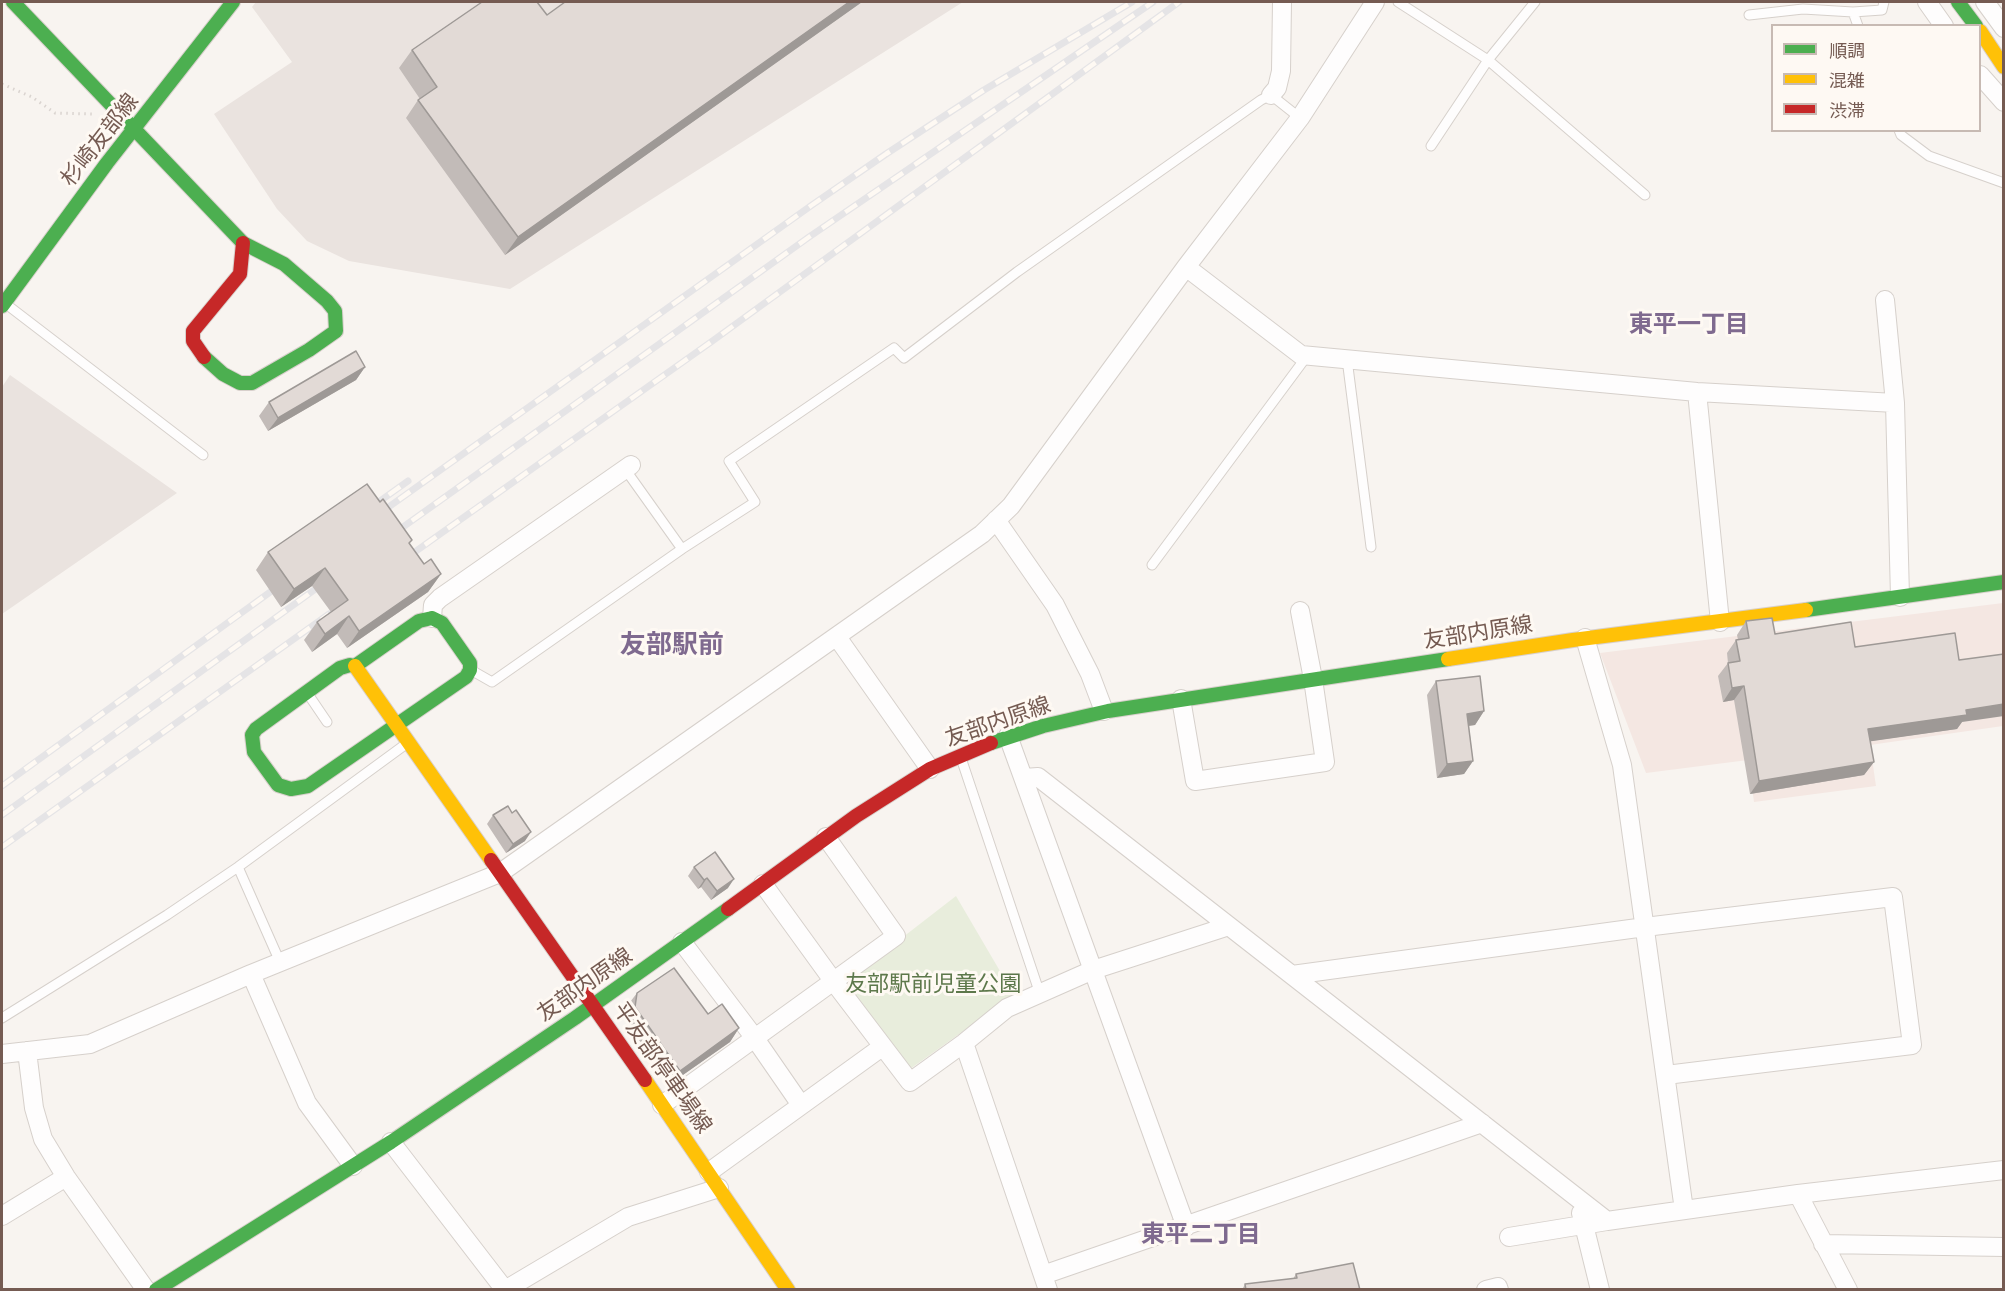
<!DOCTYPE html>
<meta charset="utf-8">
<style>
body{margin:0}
#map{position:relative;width:2005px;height:1291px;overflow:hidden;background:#f8f4f0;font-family:"Alegreya Sans","Noto Sans JP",sans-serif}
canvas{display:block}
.frame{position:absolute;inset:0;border:3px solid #755b52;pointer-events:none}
.legend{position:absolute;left:1771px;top:24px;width:210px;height:108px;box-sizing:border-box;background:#fef9f3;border:2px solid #c7bab3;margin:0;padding:8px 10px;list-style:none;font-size:18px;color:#755b52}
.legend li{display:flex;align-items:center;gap:12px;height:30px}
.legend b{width:30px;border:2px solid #c7bab3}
</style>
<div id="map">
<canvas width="2005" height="1291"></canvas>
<div class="frame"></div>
<ul class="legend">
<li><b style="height:8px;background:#4caf50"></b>順調</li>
<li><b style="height:8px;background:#ffc107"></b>混雑</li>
<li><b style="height:8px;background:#c62828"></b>渋滞</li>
</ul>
</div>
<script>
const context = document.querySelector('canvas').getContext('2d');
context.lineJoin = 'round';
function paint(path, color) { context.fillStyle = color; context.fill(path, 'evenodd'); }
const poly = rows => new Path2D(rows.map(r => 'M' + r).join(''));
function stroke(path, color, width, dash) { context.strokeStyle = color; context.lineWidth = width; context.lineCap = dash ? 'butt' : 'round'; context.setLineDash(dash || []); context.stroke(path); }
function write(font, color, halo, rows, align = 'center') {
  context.font = font + ' "Alegreya Sans","Noto Sans JP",sans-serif'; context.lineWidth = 6; context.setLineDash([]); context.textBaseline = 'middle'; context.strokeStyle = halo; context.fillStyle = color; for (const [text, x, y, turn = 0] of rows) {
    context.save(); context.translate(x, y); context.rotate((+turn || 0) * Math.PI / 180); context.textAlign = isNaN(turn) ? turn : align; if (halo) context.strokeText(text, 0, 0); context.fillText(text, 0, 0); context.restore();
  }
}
paint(poly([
 [2003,603,2003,726,1870,745,1876,786,1754,802,1748,760,1646,773,1600,653]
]), '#f4e7e2');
paint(poly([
 [256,2,963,2,510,289,349,261,307,241,277,209,214,114,292,62,252,7],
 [10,375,177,493,2,614,2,387]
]), '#eae3df');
paint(poly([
 [956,896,1014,995,910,1069,845,982]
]), '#e8eddc');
const lane = poly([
 [1398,2,1488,60,1645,195],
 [1853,12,1858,26],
 [1749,15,1803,9,1853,12,1882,10,1884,2],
 [1899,130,1901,135,1929,156,2004,183],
 [1431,146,1488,60,1535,2],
 [6,304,203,455],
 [1347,359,1371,547],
 [682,549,755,502,729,461,894,348,904,358,1017,272,1261,100,1271,95,1300,118],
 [1152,565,1307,356],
 [471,670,492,682,682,549,625,469],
 [308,694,327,722],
 [961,758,1040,994],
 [238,867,280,962],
 [2,1018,167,915,238,867,406,744]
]);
const street = poly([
 [1927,2,1944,26],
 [1985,2,2004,28],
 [1980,75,2004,102],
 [1271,95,1277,88,1281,71,1282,2],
 [1186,267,1301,355,1697,392,1895,403],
 [1885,300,1895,403,1900,597],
 [1697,392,1720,622],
 [996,520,1055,605,1090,674,1104,711],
 [432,618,433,605,440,598,631,465],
 [837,637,930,769],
 [1585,638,1622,765,1684,1210],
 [1181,699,1195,781,1325,762,1313,679,1300,611],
 [1008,736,1186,1227],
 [1024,778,1038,777,1607,1221,1798,1194,1848,1290],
 [763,884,834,982,910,1082,964,1043,1007,1008,1093,970,1229,926],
 [682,942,754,1037,801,1105],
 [251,974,307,1103,353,1166],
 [1292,975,1645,927,1893,897,1912,1045,1666,1075],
 [964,1043,1048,1290],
 [27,1051,34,1108,43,1139,66,1177,146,1290],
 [2,1054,90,1044,251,974,500,873,982,534,1011,506,1186,267,1300,118,1375,2],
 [662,1105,896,936,826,837],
 [391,1142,505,1290],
 [709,1172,882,1047],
 [1798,1194,2004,1170],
 [1581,1213,1600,1290],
 [2,1216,66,1177],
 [1509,1237,1607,1221],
 [1823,1244,2004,1247],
 [1043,1275,1482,1123],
 [505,1290,628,1217,719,1188],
 [1486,1290,1498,1287,1499,1290]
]);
const fast = poly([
 [13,2,243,243,284,264,327,301,335,311,336,331,309,350,252,383,240,383,223,374,204,357],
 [1958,2,1976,26],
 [2,306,107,163,233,2],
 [1806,610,2004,582],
 [432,618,442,623,470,663,470,670,466,677,308,786,291,789,278,785,254,752,252,735,256,729,340,668,350,665,355,666,419,621,432,618],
 [991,743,1043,726,1108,711,1448,659],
 [156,1290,391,1142,575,1018,728,909]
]);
const slow = poly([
 [1980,31,2004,67],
 [1448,659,1573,640,1806,610],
 [355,666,491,860],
 [645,1080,788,1290]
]);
const jam = poly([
 [204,357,193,341,193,331,240,274,243,243],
 [491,860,645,1080],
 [728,909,856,816,930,769,991,743]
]);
stroke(lane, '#d6d0cb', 11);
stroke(street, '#d6d0cb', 20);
stroke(fast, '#d8d0cc', 16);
stroke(slow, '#d8d0cc', 16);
stroke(jam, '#d8d0cc', 16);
stroke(poly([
 [2,84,32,97,55,113,92,114]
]), '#dad4d0', 3, [1.5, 4.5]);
stroke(lane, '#fefdfd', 9);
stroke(street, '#fefdfd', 18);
stroke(fast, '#4caf50', 14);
stroke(slow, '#ffc107', 14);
stroke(jam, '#c62828', 14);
const rail = poly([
 [366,511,408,481],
 [376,516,812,205,886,154,984,90,1132,2],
 [389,537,809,237,1153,2],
 [402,561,711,342,1179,2],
 [2,786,284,582],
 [2,815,328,580],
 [2,847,329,614]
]);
stroke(rail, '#e5e4e6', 7);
stroke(rail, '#fef9f3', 4.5, [14]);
paint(poly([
 [862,2,505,255,406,118,418,100,420,99,399,68,412,50,547,15],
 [365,367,356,380,268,431,259,416,269,402],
 [380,502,412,540,409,543,424,564,441,574,428,592,347,648,337,634,312,652,304,640,317,622,331,612,312,586,281,607,256,570,268,552],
 [1746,621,1775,634,1855,647,1962,722,1957,729,1870,741,1874,762,1864,775,1750,794,1734,700,1723,702,1718,676,1728,663,1727,653,1736,640,1738,640,1737,635],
 [1436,681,1484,711,1475,725,1469,726,1473,761,1464,774,1437,778,1427,695],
 [512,813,525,841,506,853,487,824,493,815],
 [694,867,728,888,711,900,701,887,698,889,688,876],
 [637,993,708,1014,739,1028,730,1042,670,1084,625,1020,627,1006],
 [1296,1274,1360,1290,1242,1290,1245,1284,1293,1279]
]), '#c2bbb8');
paint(poly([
 [849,2,862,2,505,255,518,237],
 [365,367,356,380,268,431,278,418],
 [325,568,312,586,281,607,294,589],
 [441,574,428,592,347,648,359,631],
 [349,616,337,634,312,652,325,634],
 [1744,686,1734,700,1723,702,1732,688],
 [2004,704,2004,716,1962,722,1957,729,1859,743,1868,729,1966,710],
 [1484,711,1475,725,1458,727,1467,714],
 [1473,761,1464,774,1437,778,1447,764],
 [1874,762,1864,775,1750,794,1759,781],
 [531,832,525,841,506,853,513,844],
 [707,878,701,887,698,889,704,880],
 [734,879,728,888,711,900,717,891],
 [739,1028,730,1042,670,1084,680,1071]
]), '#9e9996');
const building = poly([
 [482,2,537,2,547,15,565,2,849,2,518,237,418,100,437,87,412,50,482,2],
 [356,351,365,367,278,418,269,402,356,351],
 [367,484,380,502,383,499,412,540,409,543,424,564,431,559,441,574,359,631,349,616,325,634,317,622,348,600,325,568,294,589,268,552,367,484],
 [1772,618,1775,634,1851,622,1855,647,1955,633,1959,660,2004,654,2004,704,1966,710,1967,715,1868,729,1874,762,1759,781,1744,686,1732,688,1728,663,1740,661,1736,640,1749,638,1746,621,1772,618],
 [1480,676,1484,711,1467,714,1473,761,1447,764,1436,681,1480,676],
 [508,806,512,813,516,810,531,832,513,844,493,815,508,806],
 [715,852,734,879,717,891,707,878,704,880,694,867,715,852],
 [674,968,708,1014,722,1004,739,1028,680,1071,635,1007,637,993,674,968],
 [1353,1263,1360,1290,1246,1290,1245,1284,1297,1278,1296,1274,1353,1263]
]);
paint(building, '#e2dad6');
stroke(building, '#9e9996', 1.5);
write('22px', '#755b52', '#fef9f3', [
 ["杉崎友部線",100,140,-52],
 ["友部内原線",1478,633,-9],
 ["友部内原線",998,722,-19],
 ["友部内原線",585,985,-35],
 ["平友部停車場線",662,1068,55]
]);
write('22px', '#5d784b', '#fef9f3', [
 ["友部駅前児童公園",933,984]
]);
write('bold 24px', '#7f6a8f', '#fef9f3', [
 ["東平一丁目",1689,325],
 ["東平二丁目",1201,1235]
]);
write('bold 26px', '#7f6a8f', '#fef9f3', [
 ["友部駅前",672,645]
]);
</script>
